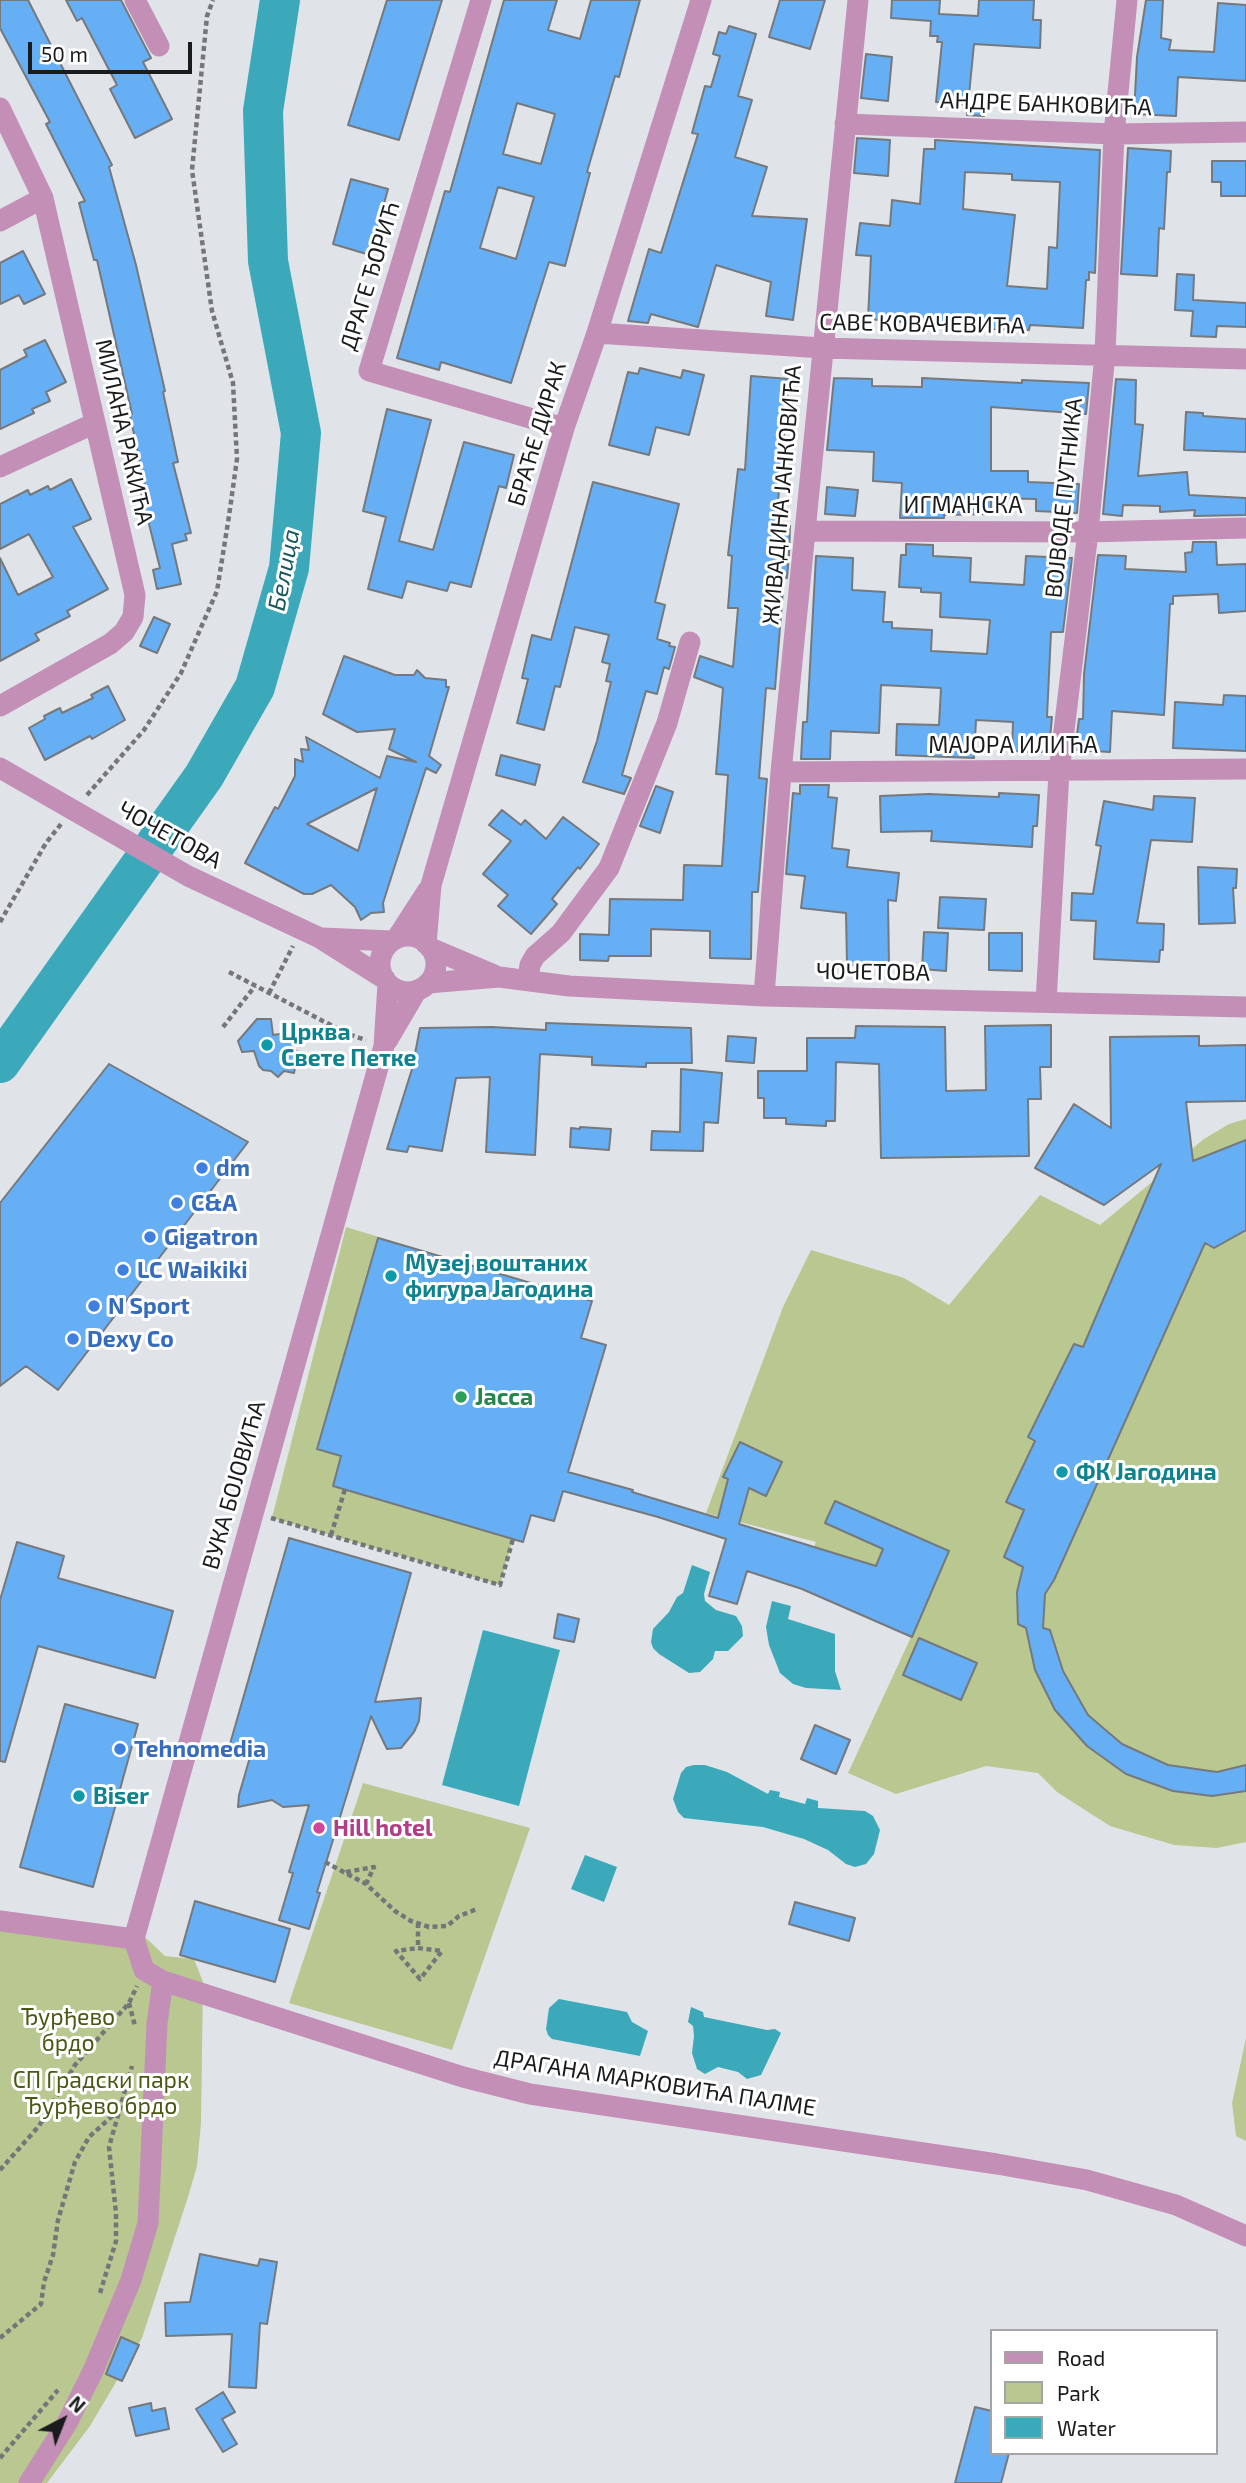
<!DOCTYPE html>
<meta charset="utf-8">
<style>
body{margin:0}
#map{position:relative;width:1246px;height:2483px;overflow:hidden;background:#e0e4e9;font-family:"Exo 2",sans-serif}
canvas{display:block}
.legend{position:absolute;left:990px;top:2329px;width:228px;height:126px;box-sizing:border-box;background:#fff;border:2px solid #a3a4a5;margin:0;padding:9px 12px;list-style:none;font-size:21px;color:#1a1b1d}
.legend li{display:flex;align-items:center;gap:14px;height:35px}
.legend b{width:35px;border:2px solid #a3a4a5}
.north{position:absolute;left:28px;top:2385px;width:70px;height:70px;-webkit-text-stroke:5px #fff;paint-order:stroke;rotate:42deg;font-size:19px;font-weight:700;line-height:28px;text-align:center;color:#1a1b1d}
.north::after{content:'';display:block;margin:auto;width:24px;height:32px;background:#1a1b1d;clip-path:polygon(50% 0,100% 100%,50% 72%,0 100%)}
.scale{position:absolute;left:28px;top:42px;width:164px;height:32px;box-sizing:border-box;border:4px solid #1a1b1d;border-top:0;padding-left:9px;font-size:21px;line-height:24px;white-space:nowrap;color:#1a1b1d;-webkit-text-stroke:5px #fff;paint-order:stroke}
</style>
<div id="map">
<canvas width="1246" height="2483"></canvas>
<ul class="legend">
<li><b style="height:9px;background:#c38fb7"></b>Road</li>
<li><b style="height:19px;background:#b8c890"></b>Park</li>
<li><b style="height:19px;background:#3ba9b9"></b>Water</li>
</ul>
<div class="north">N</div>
<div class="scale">50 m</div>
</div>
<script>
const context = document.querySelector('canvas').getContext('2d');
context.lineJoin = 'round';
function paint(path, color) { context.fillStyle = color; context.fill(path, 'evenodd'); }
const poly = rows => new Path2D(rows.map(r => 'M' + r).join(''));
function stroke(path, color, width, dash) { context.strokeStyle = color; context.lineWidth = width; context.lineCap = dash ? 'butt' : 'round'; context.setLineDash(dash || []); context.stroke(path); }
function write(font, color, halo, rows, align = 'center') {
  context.font = font + ' "Exo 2",sans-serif'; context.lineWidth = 6; context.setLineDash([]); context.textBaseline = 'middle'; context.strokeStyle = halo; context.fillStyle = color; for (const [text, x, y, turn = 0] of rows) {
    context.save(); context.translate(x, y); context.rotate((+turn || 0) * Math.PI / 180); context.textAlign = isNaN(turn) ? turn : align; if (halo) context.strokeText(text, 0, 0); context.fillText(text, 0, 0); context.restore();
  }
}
paint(poly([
 [1246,1119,1246,1842,1217,1848,1174,1845,1110,1826,1057,1792,1038,1773,986,1766,896,1794,848,1773,911,1637,798,1587,816,1542,706,1513,783,1307,811,1250,904,1278,949,1305,1040,1195,1100,1225,1204,1139,1229,1124],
 [346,1227,592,1301,581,1338,606,1345,554,1521,531,1515,523,1542,513,1539,500,1585,272,1518],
 [363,1783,530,1828,452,2050,289,2003],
 [0,1922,145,1937,165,1956,194,1959,203,1982,201,2123,197,2166,188,2197,142,2338,90,2426,47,2483,0,2483],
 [1246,2038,1246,2141,1236,2136,1232,2103]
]), '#b8c890');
paint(poly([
 [692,1565,710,1572,704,1594,705,1601,716,1610,736,1616,742,1626,743,1636,728,1651,715,1651,713,1659,700,1672,689,1673,659,1654,653,1648,651,1642,653,1629,669,1612,677,1597,683,1593],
 [772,1601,791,1606,788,1619,835,1634,835,1671,841,1690,806,1688,793,1684,780,1673,769,1645,766,1627],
 [483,1630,560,1650,519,1806,442,1785],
 [694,1765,705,1765,727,1772,768,1794,770,1790,780,1792,779,1797,805,1804,807,1798,818,1801,818,1808,865,1811,873,1816,880,1830,874,1854,866,1864,855,1867,846,1864,828,1850,804,1839,763,1827,684,1818,678,1812,673,1799,681,1773,686,1767],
 [585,1855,617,1867,604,1902,571,1889],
 [559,1999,627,2012,632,2022,648,2031,640,2056,552,2039,548,2035,546,2029,549,2008],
 [691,2007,703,2012,704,2017,767,2030,775,2029,781,2033,761,2075,747,2079,738,2072,718,2067,705,2074,697,2069,692,2053,694,2036,693,2026,688,2022]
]), '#3ba9b9');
stroke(poly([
 [0,1063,204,776,255,687,289,568,301,433,268,261,263,111,280,0]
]), '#3ba9b9', 40);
const building = poly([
 [0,0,28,0,112,165,109,167,136,265,165,391,163,392,178,462,173,463,191,533,185,534,187,540,172,544,181,584,157,589,153,570,160,568,140,488,145,487,130,415,132,414,97,260,94,260,79,203,85,201,46,124,50,122,0,28,0,0],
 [66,0,121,0,151,58,143,62,172,119,135,138,110,89,117,85,82,18,77,21,66,0],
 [387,0,442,0,399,140,348,125,387,0],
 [504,0,557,0,548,30,580,39,591,0,640,0,619,77,615,76,587,172,590,173,565,266,549,262,511,383,441,362,439,370,397,358,445,191,450,192,504,0],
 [517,103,555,114,541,164,503,154,517,103],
 [498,187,534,197,516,259,480,248,498,187],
 [780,0,825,0,810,49,769,37,780,0],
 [892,0,940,0,939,14,978,16,979,0,1034,0,1033,20,1041,20,1040,48,974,44,968,105,936,102,942,42,937,42,938,36,930,36,931,21,891,18,892,0],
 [1146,0,1163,0,1161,38,1171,40,1169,50,1214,52,1218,3,1246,5,1246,81,1178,77,1176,116,1134,114,1137,57,1146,0],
 [729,26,756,34,738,96,752,100,735,157,767,167,752,216,807,219,793,320,766,316,771,282,716,265,698,327,651,314,648,323,628,321,649,249,661,253,698,134,692,133,705,86,711,87,720,56,713,54,719,32,726,34,729,26],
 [866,54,892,57,888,101,861,98,866,54],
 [969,96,986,98,984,116,967,115,969,96],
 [857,138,890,140,888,176,854,173,857,138],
 [935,140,1100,150,1095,273,1089,272,1089,280,1086,280,1083,328,1030,325,1029,330,987,329,868,319,871,256,856,255,860,223,890,226,892,200,920,204,924,149,935,149,935,140],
 [965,172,1012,174,1012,180,1060,182,1057,248,1049,247,1047,289,1007,286,1015,215,963,209,965,172],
 [1128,148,1171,151,1170,172,1167,172,1164,229,1159,228,1157,276,1121,274,1128,148],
 [1212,161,1246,161,1246,196,1221,196,1221,182,1212,182,1212,161],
 [351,179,388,189,370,255,333,244,351,179],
 [23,251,45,294,24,304,19,295,0,304,0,263,23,251],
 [1177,274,1194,275,1193,300,1246,303,1246,327,1217,326,1216,337,1191,336,1193,311,1175,310,1177,274],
 [45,340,66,382,46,392,50,401,32,409,34,413,0,429,0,370,27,356,24,350,45,340],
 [640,368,681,378,683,370,704,375,689,435,656,427,649,455,609,445,628,372,638,374,640,368],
 [751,376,789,379,776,524,790,526,789,555,787,578,784,578,775,689,766,688,759,778,767,779,766,790,758,892,752,892,751,959,710,958,710,931,651,929,651,956,609,956,608,961,580,960,580,934,609,935,610,899,683,900,684,865,722,866,728,775,716,774,723,688,694,677,700,656,733,667,738,608,728,608,732,556,728,555,738,469,745,470,751,376],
 [834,378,872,379,872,386,922,387,922,378,1022,383,1022,380,1089,383,1086,414,991,407,991,471,1028,471,1028,482,1079,484,1077,513,1036,511,1036,499,991,498,991,514,944,515,944,518,900,518,902,483,873,481,874,452,827,450,834,378],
 [1116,379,1136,380,1135,424,1143,425,1138,476,1187,472,1189,495,1246,498,1246,515,1194,516,1195,510,1160,512,1160,506,1123,505,1122,516,1103,514,1116,379],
 [387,409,431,420,399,541,433,550,464,442,514,455,506,488,499,486,471,587,450,582,447,591,407,581,402,598,368,589,386,517,363,511,387,409],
 [1186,412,1203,413,1203,416,1246,419,1246,452,1184,450,1186,412],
 [71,479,91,519,73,527,108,589,67,611,70,616,35,634,39,640,0,661,0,558,18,595,53,577,29,534,0,549,0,504,28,490,30,495,48,486,50,490,71,479],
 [593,482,679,504,655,602,665,605,657,639,670,643,669,646,675,647,669,669,664,667,657,694,646,691,622,775,631,778,624,794,583,782,597,741,611,682,606,681,610,664,602,662,609,635,575,627,560,687,555,686,544,730,517,723,528,679,522,678,532,635,551,640,593,482],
 [827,487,858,490,855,516,825,514,827,487],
 [1193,542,1216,542,1217,565,1246,564,1246,611,1219,613,1218,594,1173,596,1173,604,1170,604,1164,715,1112,711,1110,752,1075,750,1079,719,1083,719,1084,674,1098,555,1126,556,1125,569,1186,572,1185,553,1192,552,1193,542],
 [906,544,933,545,933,556,971,558,970,582,1024,585,1026,556,1072,558,1063,632,1051,632,1047,717,1052,717,1049,749,1044,749,1044,752,1012,751,1013,722,976,720,974,758,896,755,897,724,939,725,941,688,881,685,879,733,831,731,830,759,801,759,803,722,807,722,816,556,853,558,852,590,885,592,883,622,892,622,892,628,932,630,931,651,987,654,990,620,940,617,941,593,921,592,921,588,899,587,901,555,906,555,906,544],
 [154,617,170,624,157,653,140,646,154,617],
 [344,656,395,675,414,675,417,670,425,678,446,680,446,687,449,687,429,756,441,765,436,773,426,768,383,903,384,912,371,913,361,920,355,907,331,885,312,894,304,894,245,863,275,807,278,809,295,776,295,759,303,762,301,749,309,750,306,737,380,778,387,756,416,762,389,749,395,729,357,732,323,714,344,656],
 [377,788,358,851,307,824,377,788],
 [108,686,125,720,92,739,90,736,45,760,29,728,45,719,44,716,60,708,62,713,93,698,91,695,108,686],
 [1224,695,1246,696,1246,751,1173,748,1175,702,1223,705,1224,695],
 [501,755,540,765,535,785,496,775,501,755],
 [800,785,829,785,828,797,837,798,832,848,849,850,847,867,899,873,896,901,888,900,889,966,847,965,846,913,801,908,805,876,786,874,793,793,800,794,800,785],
 [656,786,673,792,660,833,640,826,656,786],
 [999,793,1039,795,1037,826,1033,826,1032,847,931,841,932,831,881,832,880,796,929,794,999,797,999,793],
 [1154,796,1195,798,1192,842,1151,840,1137,923,1164,924,1163,950,1160,950,1159,962,1094,959,1096,921,1071,920,1072,893,1093,894,1101,846,1096,845,1104,801,1153,810,1154,796],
 [502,810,521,825,525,820,546,839,563,817,599,844,580,869,578,867,552,899,557,904,531,934,498,906,508,895,483,874,511,841,489,825,502,810],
 [1198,867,1237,869,1236,888,1233,888,1235,923,1199,924,1198,867],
 [940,897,986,899,984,930,938,928,940,897],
 [924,932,948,933,946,971,922,969,924,932],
 [989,933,1022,933,1022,971,989,970,989,933],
 [257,1019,271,1019,273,1035,286,1033,293,1036,293,1048,298,1052,294,1073,284,1071,278,1077,271,1071,263,1070,259,1066,254,1051,242,1052,238,1041,257,1019],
 [546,1023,691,1028,692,1063,646,1063,646,1067,592,1065,592,1057,540,1054,535,1155,486,1152,490,1077,456,1078,442,1151,409,1146,407,1152,387,1149,412,1069,420,1028,492,1027,546,1030,546,1023],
 [1051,1025,1051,1067,1040,1067,1041,1099,1028,1099,1029,1156,881,1158,879,1064,836,1062,835,1121,826,1121,826,1126,786,1124,786,1118,764,1118,764,1098,758,1098,758,1071,807,1071,807,1038,855,1038,856,1026,945,1027,946,1091,986,1090,985,1026,1051,1025],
 [728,1036,756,1038,754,1063,726,1061,728,1036],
 [1199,1036,1199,1046,1246,1045,1246,1101,1186,1102,1193,1161,1246,1140,1246,1230,1214,1248,1205,1243,1054,1580,1045,1594,1043,1628,1050,1630,1063,1671,1088,1715,1122,1744,1168,1765,1217,1772,1246,1765,1246,1791,1212,1796,1173,1791,1126,1774,1087,1746,1055,1710,1035,1670,1026,1628,1018,1624,1017,1592,1023,1567,1004,1557,1024,1510,1006,1502,1035,1441,1028,1437,1074,1344,1083,1347,1161,1164,1104,1205,1035,1168,1074,1104,1111,1128,1110,1037,1199,1036],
 [109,1064,248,1142,58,1390,26,1366,0,1386,0,1203,109,1064],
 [681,1069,722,1073,718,1123,704,1122,703,1151,651,1150,652,1131,680,1132,681,1069],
 [580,1127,611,1129,609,1150,570,1147,571,1128,580,1129,580,1127],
 [378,1238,592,1301,581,1338,606,1345,568,1472,633,1490,632,1492,718,1518,728,1479,723,1477,740,1442,782,1462,766,1496,749,1488,739,1524,876,1566,883,1549,825,1523,835,1501,949,1551,912,1637,802,1589,747,1571,737,1604,709,1596,726,1539,658,1517,563,1491,554,1521,531,1515,523,1542,333,1486,341,1456,317,1449,378,1238],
 [289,1538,411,1573,375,1702,421,1698,419,1721,414,1732,401,1748,387,1749,371,1716,317,1892,320,1893,309,1929,279,1920,293,1873,289,1872,309,1805,283,1807,272,1800,238,1807,239,1795,250,1757,228,1751,289,1538],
 [17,1542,64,1556,58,1578,173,1611,155,1678,38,1646,5,1762,0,1761,0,1600,17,1542],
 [558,1614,579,1619,574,1642,554,1638,558,1614],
 [919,1638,977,1663,961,1700,903,1675,919,1638],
 [65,1704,138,1724,93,1887,20,1867,65,1704],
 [815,1725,850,1740,836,1774,801,1759,815,1725],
 [195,1901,290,1929,275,1982,180,1955,195,1901],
 [795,1902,855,1918,849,1941,789,1924,795,1902],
 [200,2254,258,2266,260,2259,277,2262,267,2324,260,2323,256,2388,229,2387,232,2334,166,2336,165,2303,190,2302,200,2254],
 [121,2337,139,2345,122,2381,106,2374,121,2337],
 [223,2392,235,2412,222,2419,237,2444,223,2452,196,2409,223,2392],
 [151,2403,152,2411,165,2408,169,2429,136,2436,129,2408,151,2403],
 [975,2407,992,2411,992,2453,1009,2453,1001,2483,955,2483,975,2407]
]);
paint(building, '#67aff4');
stroke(building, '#75797d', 2);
stroke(poly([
 [87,795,144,730,181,673,217,591,229,516,237,459,233,383,212,311,192,170,207,16,213,0],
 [0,922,46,843,61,824],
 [229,972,348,1034,366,1040],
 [269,993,293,946],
 [223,1027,255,986],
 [271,1518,500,1585,513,1539],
 [331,1535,345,1489],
 [325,1862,366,1884,395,1911,411,1921,429,1927,447,1926,459,1916,477,1909],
 [346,1872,374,1867,366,1884],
 [418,1923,418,1948],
 [418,1948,442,1951,420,1979,396,1951,418,1948],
 [129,2003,135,2026],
 [0,2170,39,2126,75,2065,129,2003,137,1986],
 [100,2293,116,2241,116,2213,109,2147,132,2066],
 [0,2338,41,2304,44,2282,53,2255,58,2220,75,2162,89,2137,119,2110],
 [0,2458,58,2390]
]), '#747679', 4.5, [5, 3.5]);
stroke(poly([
 [135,0,159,46],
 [481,0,369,371,564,428],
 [0,108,43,198,135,595,133,617,124,632,110,644,0,706],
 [845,124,1114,134,1246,132],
 [0,221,43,198],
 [597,333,822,348,1246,359],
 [0,467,95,423],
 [806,531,1088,532,1246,528],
 [0,768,188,876,320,938,385,979],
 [781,772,1246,769],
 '380 964a28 28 0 1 1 56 0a28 28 0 1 1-56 0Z',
 [322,938,392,941],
 [397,938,428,890],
 [426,944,431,885,564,428,597,333,701,0],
 [430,948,494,975],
 [528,980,530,965,535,956,561,933,609,868,667,723,690,642],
 [428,983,499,977,569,986,764,996,1246,1007],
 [764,996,781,772,858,0],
 [1046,1002,1059,772,1088,532,1105,354,1114,134,1127,0],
 [387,1041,417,990],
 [0,1921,134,1939],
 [134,1939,144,1970,163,1981,463,2077,530,2094,997,2164,1087,2180,1176,2205,1246,2236],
 [134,1939,384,1046,388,984],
 [29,2483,67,2423,93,2371,131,2280,148,2223,157,2023,163,1981]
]), '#c38fb7', 21);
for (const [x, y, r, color] of [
 [267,1045,7,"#0f9aa8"],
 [202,1168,7,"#3f7fe0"],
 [177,1203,7,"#3f7fe0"],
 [150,1237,7,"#3f7fe0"],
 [123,1270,7,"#3f7fe0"],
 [391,1276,7,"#0f9aa8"],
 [94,1306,7,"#3f7fe0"],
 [73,1339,7,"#3f7fe0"],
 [461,1397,7,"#2e9e5b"],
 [1062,1472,7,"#0f9aa8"],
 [120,1749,7,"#3f7fe0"],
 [79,1796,7,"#0f9aa8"],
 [319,1828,7,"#d1479c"]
]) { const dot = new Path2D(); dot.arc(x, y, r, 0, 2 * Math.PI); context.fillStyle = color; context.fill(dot); stroke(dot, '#fff', 2.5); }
write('23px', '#1a1b1d', '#fff', [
 ["АНДРЕ БАНКОВИЋА",1046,104,2],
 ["ДРАГЕ ЂОРИЋ",370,276,-73],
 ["САВЕ КОВАЧЕВИЋА",922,324,1],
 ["МИЛАНА РАКИЋА",124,432,77],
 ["БРАЋЕ ДИРАК",537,434,-73],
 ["ЖИВАДИНА ЈАНКОВИЋА",782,495,-85],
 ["ВОЈВОДЕ ПУТНИКА",1064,498,-84],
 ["ИГМАНСКА",963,505],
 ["МАЈОРА ИЛИЋА",1013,745],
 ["ЧОЧЕТОВА",170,835,29],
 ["ЧОЧЕТОВА",873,972,1],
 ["ВУКА БОЈОВИЋА",234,1485,-74],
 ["ДРАГАНА МАРКОВИЋА ПАЛМЕ",655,2083,9]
]);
write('bold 23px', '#0d838f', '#fff', [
 ["Црква",281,1032],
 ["Свете Петке",281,1058],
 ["Музеј воштаних",405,1263],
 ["фигура Јагодина",405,1289],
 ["ФК Јагодина",1076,1472],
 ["Biser",93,1796]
], 'left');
write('bold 23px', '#366cbe', '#fff', [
 ["dm",216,1168],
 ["C&A",191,1203],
 ["Gigatron",164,1237],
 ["LC Waikiki",137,1270],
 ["N Sport",108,1306],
 ["Dexy Co",87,1339],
 ["Tehnomedia",134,1749]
], 'left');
write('bold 23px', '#27864d', '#fff', [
 ["Јасса",475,1397]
], 'left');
write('bold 23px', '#b23c85', '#fff', [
 ["Hill hotel",333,1828]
], 'left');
write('23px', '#4a5814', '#fff', [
 ["Ђурђево",68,2017],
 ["брдо",68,2043],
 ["СП Градски парк",101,2080],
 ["Ђурђево брдо",101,2106]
]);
write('italic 24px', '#1a575f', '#fff', [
 ["Белица",284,570,-79]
]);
</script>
